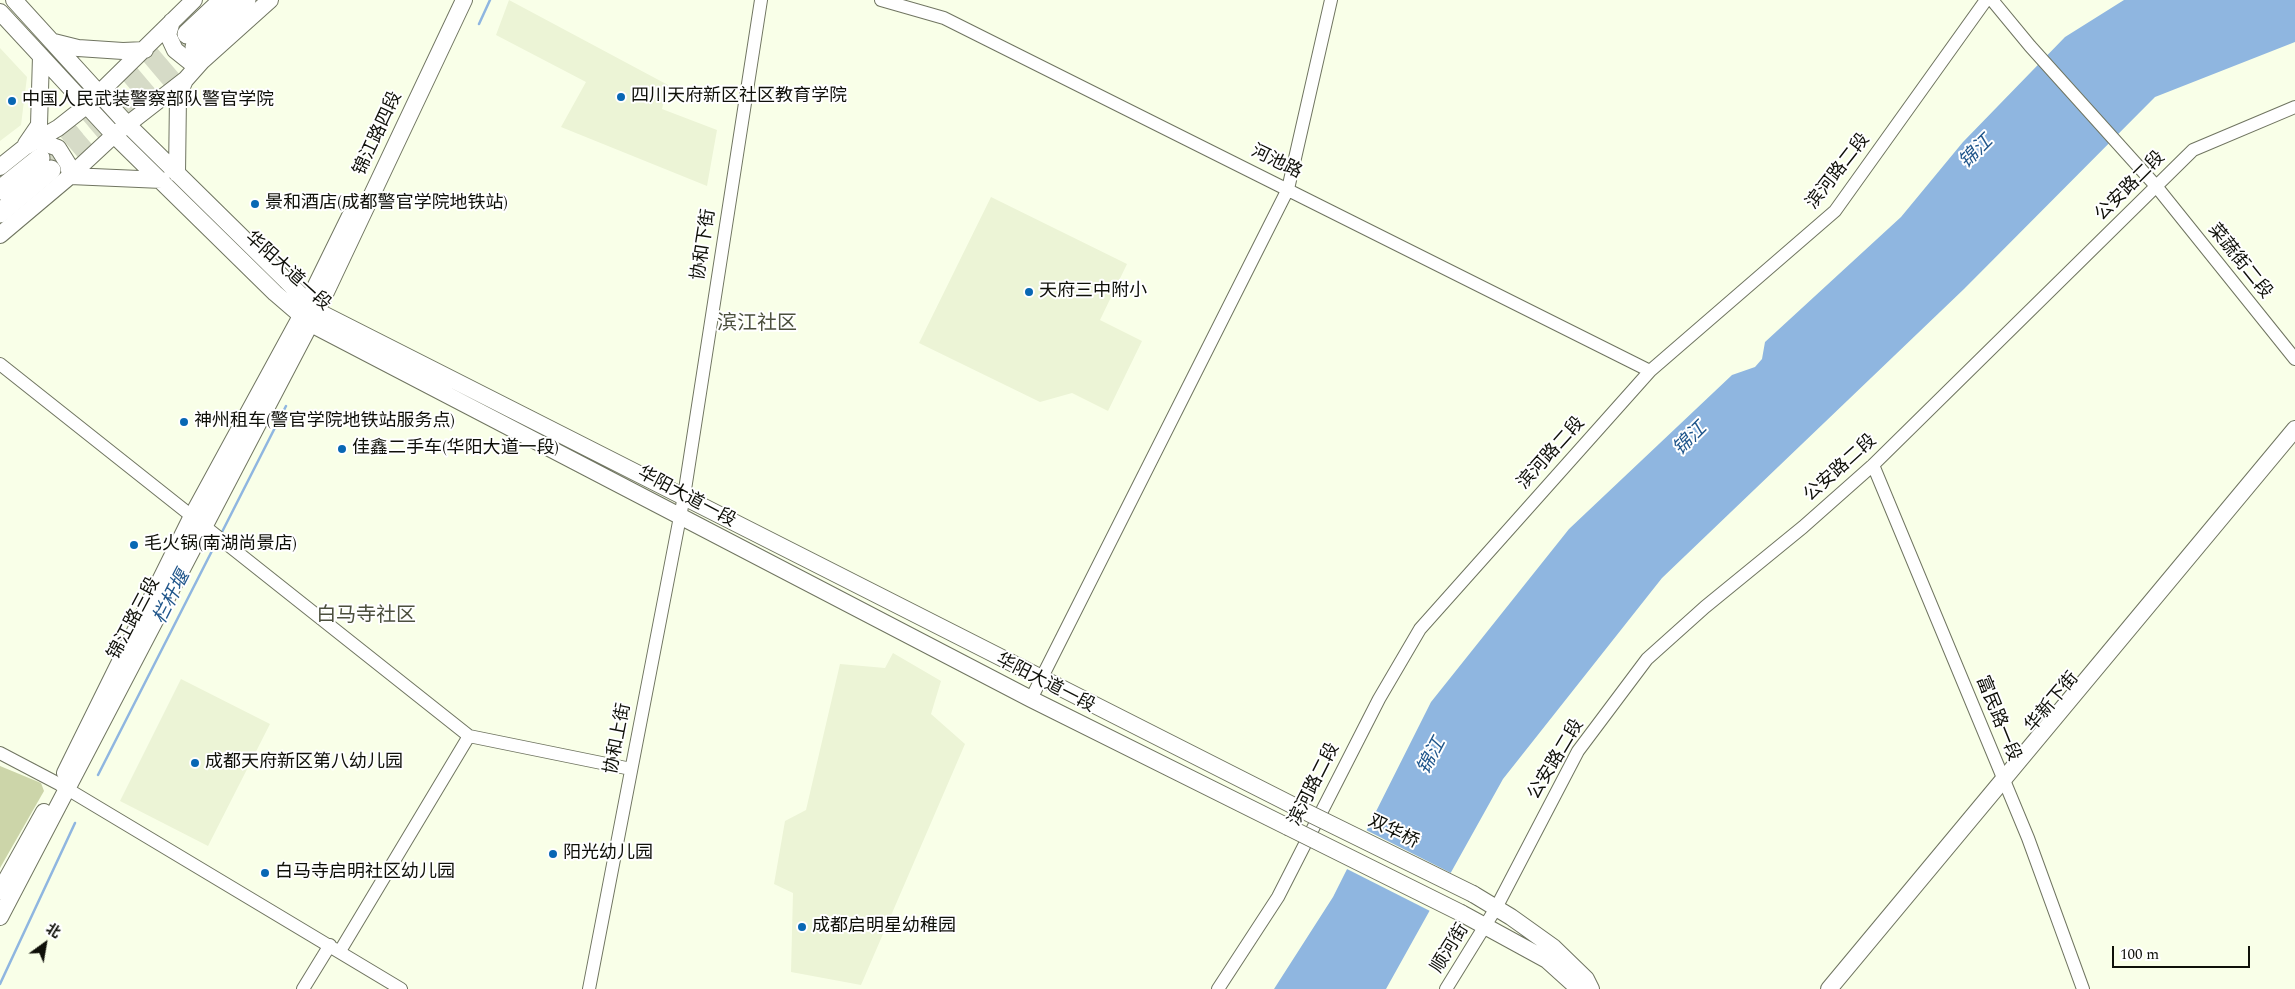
<!DOCTYPE html>
<meta charset="utf-8">
<style>
body{margin:0}
#map{position:relative;width:2295px;height:989px;overflow:hidden;background:#f9ffe8;font-family:Spectral,"Noto Sans SC",serif}
canvas{display:block}
.north{position:absolute;left:20px;top:919px;width:50px;height:50px;-webkit-text-stroke:4px #fff;paint-order:stroke;rotate:32deg;font-size:14px;font-weight:700;line-height:20px;text-align:center;color:#0f1009}
.north::after{content:'';display:block;margin:auto;width:18px;height:22px;background:#0f1009;clip-path:polygon(50% 0,100% 100%,50% 72%,0 100%)}
.scale{position:absolute;left:2112px;top:946px;width:138px;height:22px;box-sizing:border-box;border:2px solid #0f1009;border-top:0;padding-left:6px;font-size:15px;line-height:18px;white-space:nowrap;color:#0f1009;-webkit-text-stroke:4px #fff;paint-order:stroke}
</style>
<div id="map">
<canvas width="2295" height="989"></canvas>
<div class="north">北</div>
<div class="scale">100 m</div>
</div>
<script>
const context = document.querySelector('canvas').getContext('2d');
context.lineJoin = 'round';
function paint(path, color) { context.fillStyle = color; context.fill(path, 'evenodd'); }
const poly = rows => new Path2D(rows.map(r => 'M' + r).join(''));
function stroke(path, color, width, dash) { context.strokeStyle = color; context.lineWidth = width; context.lineCap = dash ? 'butt' : 'round'; context.setLineDash(dash || []); context.stroke(path); }
function write(font, color, halo, rows, align = 'center') {
  context.font = font + ' Spectral,"Noto Sans SC",serif'; context.lineWidth = 4; context.setLineDash([]); context.textBaseline = 'middle'; context.strokeStyle = halo; context.fillStyle = color; for (const [text, x, y, turn = 0] of rows) {
    context.save(); context.translate(x, y); context.rotate((+turn || 0) * Math.PI / 180); context.textAlign = isNaN(turn) ? turn : align; if (halo) context.strokeText(text, 0, 0); context.fillText(text, 0, 0); context.restore();
  }
}
paint(poly([
 [509,0,668,85,662,109,717,130,707,186,561,127,586,82,496,35],
 [0,48,27,77,21,125,0,141],
 [991,197,1127,264,1100,320,1142,341,1108,411,1072,393,1040,402,919,343],
 [893,653,941,681,931,714,965,744,861,985,791,972,793,893,774,884,785,821,806,810,840,664,885,668],
 [181,679,270,724,208,846,120,801]
]), '#ecf4d6');
paint(poly([
 [0,766,41,783,44,791,0,868]
]), '#ccd5a9');
paint(poly([
 [2124,0,2295,0,2295,42,2155,97,1964,289,1662,578,1503,779,1386,989,1274,989,1333,897,1431,702,1569,529,1732,375,1755,367,1762,359,1765,342,1901,217,1963,142,2065,37]
]), '#8fb6e0');
paint(poly([
 [1364,829,1453,874,1432,912,1345,868]
]), '#f9ffe8');
stroke(poly([
 [479,24,490,0],
 [221,534,286,406],
 [98,775,217,541],
 [0,984,75,823]
]), '#8fb6e0', 2.5);
stroke(poly([
 [41,157,186,34],
 [52,170,195,47]
]), '#d6dbc7', 19, [19, 9]);
const minor = poly([
 [881,0,944,18,1650,371],
 [1992,0,2030,46,2156,186,2295,359],
 [0,364,469,736,631,769],
 [1873,465,2028,838,2083,989],
 [1031,699,1288,189,1331,0],
 [0,753,59,784,401,989],
 [340,951,469,736],
 [303,989,330,945],
 [589,989,684,496,761,0],
 [1218,989,1278,897,1379,699,1420,629,1650,371,1835,211,1986,0],
 [1446,989,1496,908,1578,751,1647,659,1705,607,1803,527,1873,465,2193,150,2295,107]
]);
const major = poly([
 [14,0,127,124,317,311,1296,807],
 [0,12,114,135,275,293,311,324,1031,699,1288,827],
 [172,21,168,35,175,50,190,62,202,61],
 [54,42,78,48,123,51,145,50],
 [36,140,58,148,68,164,70,176,162,180],
 [26,144,39,125,41,56],
 [0,167,25,147,58,128,86,106,194,0],
 [177,174,178,96,185,80],
 [0,235,70,176,114,135,186,79,202,61,270,0],
 [65,773,192,516,301,316,350,216],
 [0,891,44,812],
 [1473,894,1511,917,1553,947,1586,979,1591,989],
 [1461,913,1547,960,1579,989],
 [0,917,317,311,464,0],
 [1829,989,2295,429]
]);
const highway = poly([
 [187,34,223,0],
 [195,47,246,0],
 [0,190,40,158],
 [0,213,51,170]
]);
stroke(minor, '#707561', 14);
stroke(major, '#707561', 18);
stroke(highway, '#707561', 21);
stroke(minor, '#fff', 12);
stroke(major, '#fff', 16);
stroke(highway, '#fff', 19);
const majorBridge = poly([
 [1296,807,1473,894],
 [1288,827,1461,913]
]);
stroke(majorBridge, '#707561', 18, []);
stroke(majorBridge, '#fff', 16);
for (const [x, y, r, color] of [
 [621,97,5,"#0867b4"],
 [12,101,5,"#0867b4"],
 [255,204,5,"#0867b4"],
 [1029,292,5,"#0867b4"],
 [184,422,5,"#0867b4"],
 [342,449,5,"#0867b4"],
 [134,545,5,"#0867b4"],
 [195,763,5,"#0867b4"],
 [553,854,5,"#0867b4"],
 [265,873,5,"#0867b4"],
 [802,927,5,"#0867b4"]
]) { const dot = new Path2D(); dot.arc(x, y, r, 0, 2 * Math.PI); context.fillStyle = color; context.fill(dot); stroke(dot, '#fff', 2); }
write('18px', '#0f1009', '#fff', [
 ["四川天府新区社区教育学院",631,97],
 ["中国人民武装警察部队警官学院",22,101],
 ["景和酒店(成都警官学院地铁站)",265,204],
 ["天府三中附小",1039,292],
 ["神州租车(警官学院地铁站服务点)",194,422],
 ["佳鑫二手车(华阳大道一段)",352,449],
 ["毛火锅(南湖尚景店)",144,545],
 ["成都天府新区第八幼儿园",205,763],
 ["阳光幼儿园",563,854],
 ["白马寺启明社区幼儿园",275,873],
 ["成都启明星幼稚园",812,927]
], 'left');
write('18px', '#0f1009', '#fff', [
 ["锦江路四段",379,134,-65],
 ["河池路",1276,163,26],
 ["滨河路二段",1839,172,-52],
 ["公安路二段",2131,187,-45],
 ["协和下街",705,245,-81],
 ["菜蔬街二段",2239,262,51],
 ["华阳大道一段",287,272,42],
 ["滨河路二段",1552,454,-48],
 ["公安路二段",1841,469,-42],
 ["华阳大道一段",686,498,28],
 ["锦江路三段",135,619,-62],
 ["华阳大道一段",1045,684,27],
 ["华新下街",2053,703,-50],
 ["富民路一段",1997,719,68],
 ["协和上街",619,739,-79],
 ["公安路二段",1557,760,-59],
 ["滨河路二段",1315,785,-63],
 ["双华桥",1393,833,26],
 ["顺河街",1451,949,-58]
]);
write('italic 19px', '#20568b', '#fff', [
 ["锦江",1977,153,-45],
 ["锦江",1691,440,-45],
 ["栏杆堰",173,598,-63],
 ["锦江",1433,757,-62]
]);
write('20px', '#4c503e', '#fff', [
 ["滨江社区",757,325],
 ["白马寺社区",366,617]
]);
</script>
